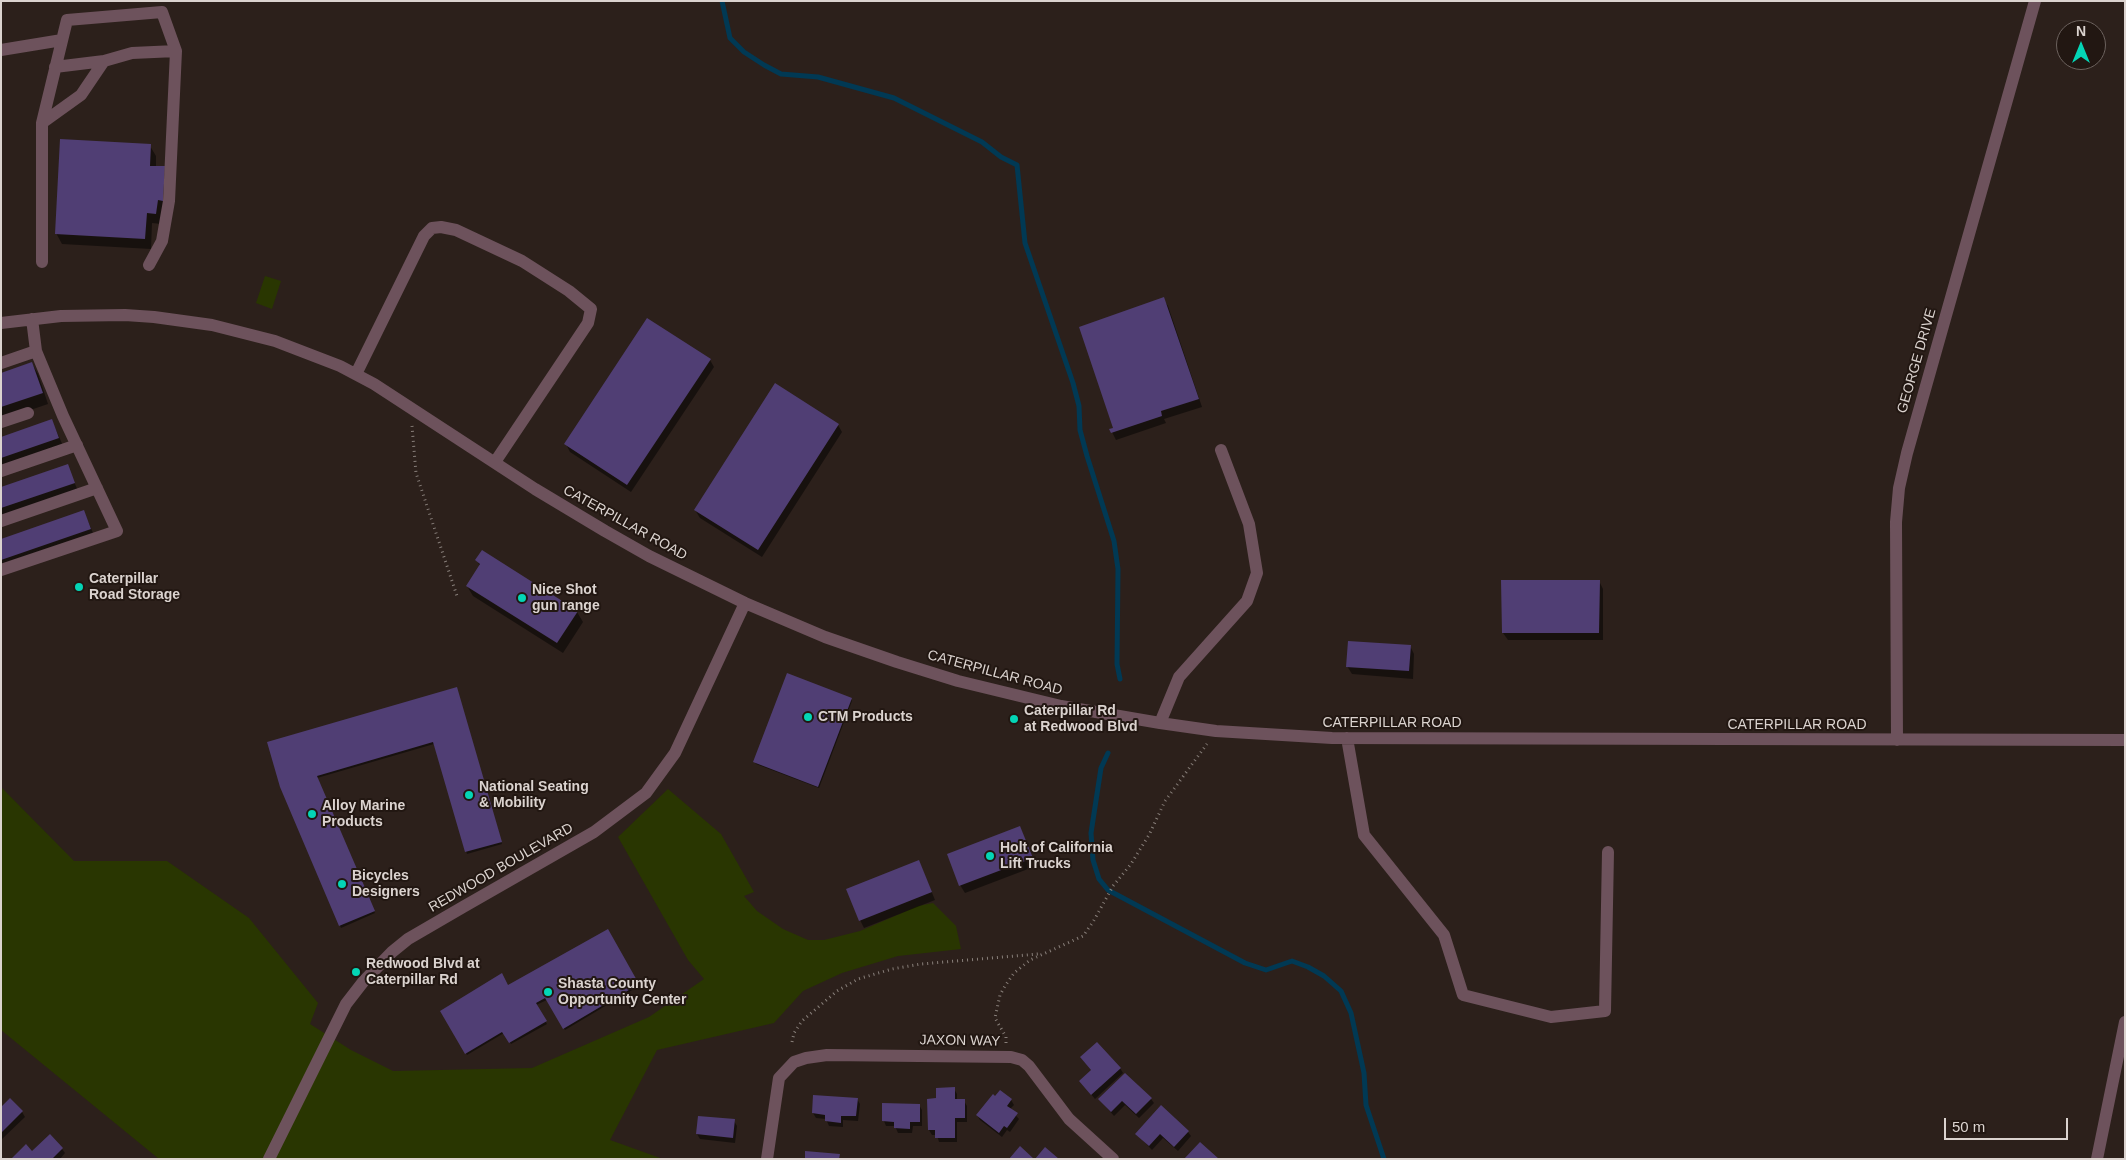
<!DOCTYPE html>
<style>
body{margin:0}
#map{position:relative;width:2126px;height:1160px;overflow:hidden;background:#2c201b;font-family:Helvetica,sans-serif}
canvas{display:block}
.frame{position:absolute;inset:0;border:2px solid #dbd3cf;pointer-events:none}
.north{position:absolute;left:2056px;top:20px;width:50px;height:50px;box-sizing:border-box;background:#221712;border:1px solid #6c625e;border-radius:50%;rotate:0deg;font-size:14px;font-weight:700;line-height:20px;text-align:center;color:#dbd3cf}
.north::after{content:'';display:block;margin:auto;width:18px;height:22px;background:#04d5b6;clip-path:polygon(50% 0,100% 100%,50% 72%,0 100%)}
.scale{position:absolute;left:1944px;top:1118px;width:124px;height:22px;box-sizing:border-box;border:2px solid #dbd3cf;border-top:0;padding-left:6px;font-size:15px;line-height:18px;white-space:nowrap;color:#dbd3cf;-webkit-text-stroke:4px #221712;paint-order:stroke}
</style>
<div id="map">
<canvas width="2126" height="1160"></canvas>
<div class="frame"></div>
<div class="north">N</div>
<div class="scale">50 m</div>
</div>
<script>
const context = document.querySelector('canvas').getContext('2d');
context.lineJoin = 'round';
function paint(path, color) { context.fillStyle = color; context.fill(path, 'evenodd'); }
const poly = rows => new Path2D(rows.map(r => 'M' + r).join(''));
function stroke(path, color, width, dash) { context.strokeStyle = color; context.lineWidth = width; context.lineCap = dash ? 'butt' : 'round'; context.setLineDash(dash || []); context.stroke(path); }
function write(font, color, halo, rows, align = 'center') {
  context.font = font + ' Helvetica,sans-serif'; context.lineWidth = 4; context.setLineDash([]); context.textBaseline = 'middle'; context.strokeStyle = halo; context.fillStyle = color; for (const [text, x, y, turn = 0] of rows) {
    context.save(); context.translate(x, y); context.rotate((+turn || 0) * Math.PI / 180); context.textAlign = isNaN(turn) ? turn : align; if (halo) context.strokeText(text, 0, 0); context.fillText(text, 0, 0); context.restore();
  }
}
paint(poly([
 [265,276,281,281,272,309,256,303],
 [1,787,74,861,167,861,249,918,318,1003,310,1024,351,1050,393,1071,532,1068,649,1017,704,979,688,960,618,837,668,789,721,834,754,892,744,896,757,911,783,929,808,940,824,940,860,931,918,906,933,903,956,926,961,949,898,956,842,973,803,991,774,1023,657,1050,610,1140,663,1159,159,1159,1,1030]
]), '#293601');
paint(poly([
 [150,146,156,156,156,167,170,178,162,224,152,223,151,249,62,244,56,233],
 [1163,299,1168,306,1202,407,1164,419,1166,423,1116,440,1112,432],
 [710,360,714,367,631,492,570,452,566,444],
 [32,364,38,374,48,404,1,420,1,374],
 [52,421,64,448,1,470,1,438],
 [838,425,842,432,762,557,700,518,695,510],
 [67,466,79,493,1,520,1,489],
 [84,512,96,540,1,572,1,540],
 [477,561,577,612,583,622,563,653,473,596,467,586,480,566],
 [1599,581,1603,589,1603,640,1508,640,1503,633],
 [1410,646,1414,654,1413,679,1352,674,1347,666],
 [457,690,502,844,467,854,434,744,317,778,375,913,341,928,281,787],
 [851,699,852,701,819,788,756,764,755,762],
 [1020,827,1036,866,965,893,960,885],
 [919,861,935,900,864,928,860,920],
 [607,931,639,986,565,1030,547,1000,536,1005,547,1024,511,1044,504,1033,467,1055,442,1011,508,987],
 [1081,1058,1120,1068,1123,1073,1095,1099,1081,1082,1092,1071],
 [954,1089,957,1094,957,1101,964,1101,967,1106,967,1122,957,1122,957,1142,939,1142,937,1135,932,1135,929,1130,937,1100],
 [857,1099,860,1104,858,1121,843,1120,843,1127,829,1126,826,1119,816,1118,813,1113],
 [1099,1099,1151,1099,1154,1103,1139,1118,1125,1105,1114,1116],
 [1011,1100,1014,1105,1010,1109,1019,1119,1010,1132,1007,1130,1002,1137,980,1120,977,1115],
 [919,1105,922,1110,922,1126,913,1126,912,1133,898,1133,895,1126,886,1126,884,1121],
 [1,1109,22,1112,25,1117,1,1140],
 [734,1121,737,1126,735,1143,700,1139,697,1134],
 [1188,1132,1191,1136,1178,1151,1163,1138,1152,1150,1137,1134],
 [62,1149,65,1153,60,1159,12,1159]
]), '#0007');
stroke(poly([
 [722,1,730,38,744,52,764,65,781,74,818,77,894,98,982,142,1001,157,1017,165,1025,243,1073,383,1079,406,1080,430,1087,456,1114,541,1118,569,1117,664,1120,679],
 [1108,753,1101,768,1091,833,1093,860,1099,879,1108,890,1245,963,1266,970,1292,961,1308,967,1324,976,1341,991,1351,1013,1364,1073,1366,1105,1384,1159]
]), '#013954', 5);
paint(poly([
 [60,139,151,144,150,166,165,166,163,201,158,200,156,214,147,213,145,239,55,234],
 [1164,297,1199,399,1161,411,1162,416,1111,433,1109,429,1113,428,1079,327],
 [647,318,711,359,627,485,564,444],
 [32,362,43,393,1,407,1,373],
 [775,383,839,424,758,550,694,510],
 [52,419,59,438,1,458,1,437],
 [68,464,75,483,1,508,1,487],
 [84,510,91,529,1,560,1,539],
 [482,550,578,611,557,643,466,586,480,564,475,560],
 [1501,580,1600,580,1599,633,1502,633],
 [1348,641,1411,645,1409,671,1346,667],
 [787,673,852,698,818,787,753,762],
 [457,687,502,842,465,852,433,742,317,776,375,911,339,926,280,787,267,742],
 [1020,826,1033,858,959,886,947,854],
 [919,860,932,892,859,921,846,889],
 [608,929,639,984,563,1029,545,998,536,1003,547,1021,509,1043,502,1032,465,1054,440,1011,502,973,508,985],
 [1097,1042,1121,1068,1091,1095,1079,1081,1091,1070,1080,1057],
 [1125,1073,1152,1098,1136,1114,1122,1101,1111,1112,1098,1099],
 [955,1087,955,1099,965,1099,965,1118,955,1118,955,1138,935,1138,935,1130,928,1130,927,1099,936,1098,936,1088],
 [1000,1090,1012,1099,1007,1106,1018,1113,1007,1128,1004,1126,999,1133,976,1115,993,1094,995,1096],
 [813,1095,858,1098,856,1116,841,1116,841,1123,825,1121,825,1115,812,1113],
 [10,1098,23,1111,1,1133,1,1107],
 [882,1103,920,1104,920,1122,910,1122,910,1129,894,1128,894,1122,882,1121],
 [1161,1105,1189,1131,1174,1147,1160,1134,1149,1146,1135,1134],
 [698,1116,735,1119,733,1138,696,1134],
 [50,1134,63,1148,52,1159,11,1159,26,1144,32,1151],
 [1200,1142,1219,1159,1184,1159],
 [1020,1146,1034,1159,1009,1159],
 [1045,1147,1059,1159,1035,1159],
 [805,1151,840,1154,839,1159,805,1159]
]), '#503e74');
stroke(poly([
 [412,426,416,473,457,596],
 [792,1042,794,1033,802,1021,837,991,858,979,892,969,921,964,1038,954],
 [1006,1043,1006,1037,995,1018,1000,995,1005,986,1014,973,1030,960,1083,936,1093,922,1113,886,1131,864,1149,835,1165,801,1207,744]
]), '#887f7a', 3, [1, 4]);
stroke(poly([
 [1,50,62,40],
 [55,67,104,61],
 [42,123,81,95,104,61,132,53,176,51],
 [42,262,42,123,67,20,162,12,176,51,169,201,162,241,149,265],
 [1,323,61,316,125,315,154,317,212,325,275,341,340,366,374,384,535,489,605,531,649,556,745,603,825,637,897,662,958,681,1061,706,1160,723,1216,731,1332,738,2125,740],
 [1,363,36,351,32,319],
 [356,374,424,236,432,228,441,227,456,230,522,261,569,291,591,309,588,323,495,462],
 [1,422,28,413],
 [1,471,77,445],
 [1,521,97,488],
 [1,570,117,531,63,416,36,351],
 [1160,723,1179,677,1247,601,1257,573,1249,524,1221,450],
 [1347,738,1364,835,1444,935,1463,995,1551,1017,1605,1011,1608,852],
 [1897,740,1896,522,1899,488,1907,453,2035,1],
 [269,1159,346,1004,363,982,392,952,408,939,463,907,594,832,646,793,675,753,745,603],
 [767,1159,779,1078,794,1062,806,1058,827,1055,1011,1057,1022,1060,1029,1066,1069,1119,1113,1159],
 [2097,1159,2125,1022]
]), '#6d525c', 12);
for (const [x, y, r, color] of [
 [79,587,5,"#04d5b6"],
 [522,598,5,"#04d5b6"],
 [808,717,5,"#04d5b6"],
 [1014,719,5,"#04d5b6"],
 [469,795,5,"#04d5b6"],
 [312,814,5,"#04d5b6"],
 [990,856,5,"#04d5b6"],
 [342,884,5,"#04d5b6"],
 [356,972,5,"#04d5b6"],
 [548,992,5,"#04d5b6"]
]) { const dot = new Path2D(); dot.arc(x, y, r, 0, 2 * Math.PI); context.fillStyle = color; context.fill(dot); stroke(dot, '#221712', 2); }
write('14px', '#dbd3cf', '#221712', [
 ["GEORGE DRIVE",1917,361,-74],
 ["CATERPILLAR ROAD",625,523,29],
 ["CATERPILLAR ROAD",995,673,15],
 ["CATERPILLAR ROAD",1392,723],
 ["CATERPILLAR ROAD",1797,725],
 ["REDWOOD BOULEVARD",501,868,-30],
 ["JAXON WAY",960,1041,1]
]);
write('bold 14px', '#dbd3cf', '#221712', [
 ["Caterpillar",89,579],
 ["Road Storage",89,595],
 ["Nice Shot",532,590],
 ["gun range",532,606],
 ["Caterpillar Rd",1024,711],
 ["at Redwood Blvd",1024,727],
 ["CTM Products",818,717],
 ["National Seating",479,787],
 ["& Mobility",479,803],
 ["Alloy Marine",322,806],
 ["Products",322,822],
 ["Holt of California",1000,848],
 ["Lift Trucks",1000,864],
 ["Bicycles",352,876],
 ["Designers",352,892],
 ["Redwood Blvd at",366,964],
 ["Caterpillar Rd",366,980],
 ["Shasta County",558,984],
 ["Opportunity Center",558,1000]
], 'left');
</script>
